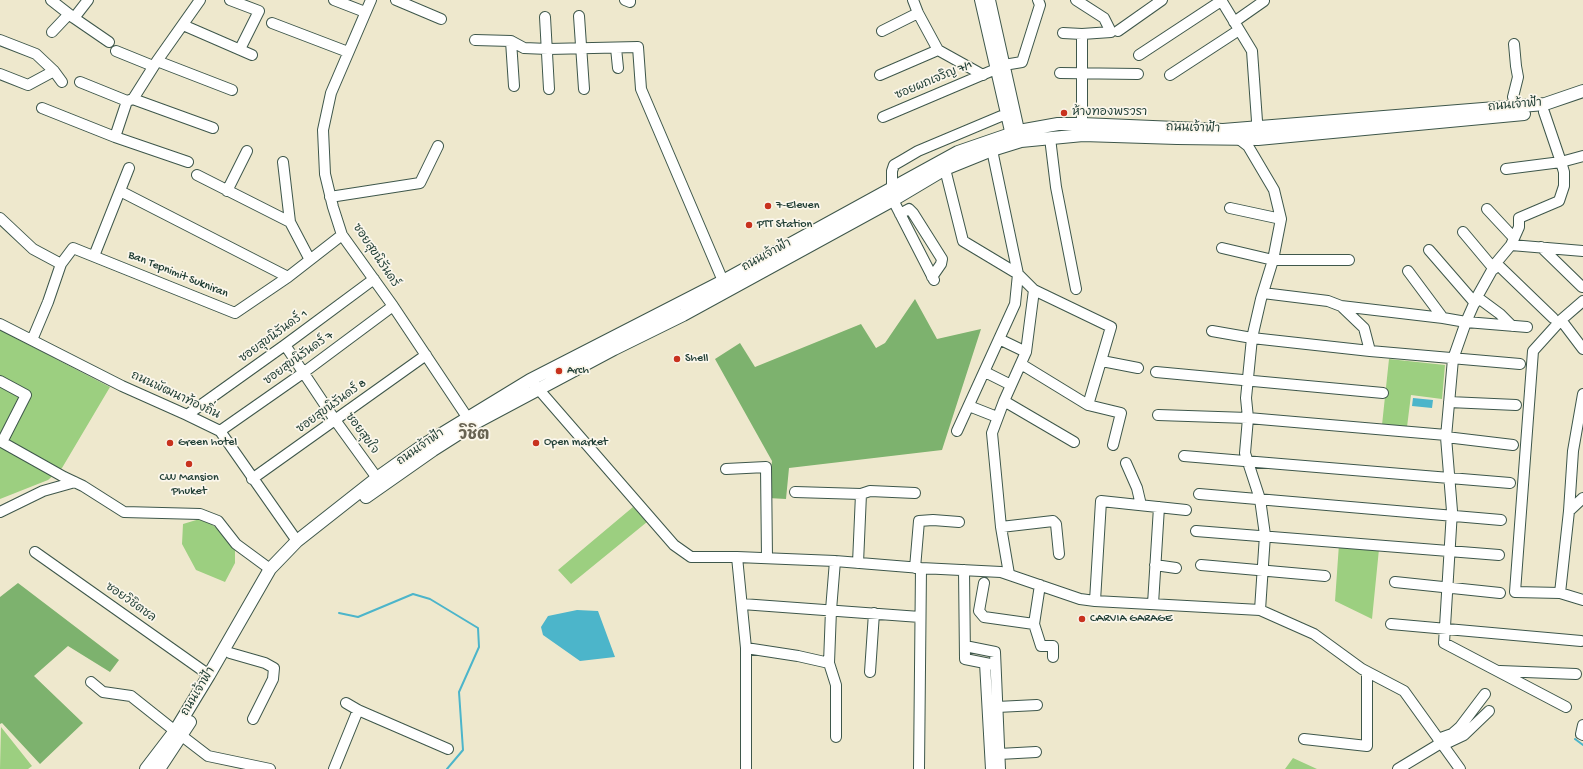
<!DOCTYPE html>
<meta charset="utf-8">
<style>
body{margin:0}
canvas{display:block;background:#eee8cd}
</style>
<canvas width="1583" height="769"></canvas>
<script>
const context = document.querySelector('canvas').getContext('2d');
context.lineJoin = 'round';
function paint(path, color) { context.fillStyle = color; context.fill(path, 'evenodd'); }
const poly = rows => new Path2D(rows.map(r => 'M' + r).join(''));
function stroke(path, color, width, dash) { context.strokeStyle = color; context.lineWidth = width; context.lineCap = dash ? 'butt' : 'round'; context.setLineDash(dash || []); context.stroke(path); }
function write(font, color, halo, rows, align = 'center') {
  context.font = font + ' "Gochi Hand","Playpen Sans Thai",sans-serif'; context.lineWidth = 3.5; context.setLineDash([]); context.textBaseline = 'middle'; context.strokeStyle = halo; context.fillStyle = color; for (const [text, x, y, turn = 0] of rows) {
    context.save(); context.translate(x, y); context.rotate((+turn || 0) * Math.PI / 180); context.textAlign = isNaN(turn) ? turn : align; if (halo) context.strokeText(text, 0, 0); context.fillText(text, 0, 0); context.restore();
  }
}
paint(poly([
 [0,330,110,387,62,468,48,480,0,499],
 [1389,359,1445,365,1442,399,1411,395,1407,427,1382,425],
 [633,507,647,522,571,584,558,570],
 [203,518,226,535,235,547,235,563,225,582,196,570,182,544,183,524],
 [1339,544,1379,549,1372,619,1335,601],
 [1,727,32,766,28,769,0,769],
 [1293,758,1317,769,1285,769]
]), '#9ccf80');
paint(poly([
 [915,299,937,339,981,329,942,450,789,468,786,499,768,498,772,461,715,359,740,343,755,367,861,324,876,348,885,343],
 [18,583,119,660,110,672,68,646,34,676,83,723,40,764,2,723,0,724,0,597]
]), '#7db26e');
paint(poly([
 [1413,398,1433,400,1432,408,1412,406],
 [577,610,598,611,615,657,580,661,543,635,541,627,548,616]
]), '#4cb5ca');
stroke(poly([
 [339,613,358,617,413,594,430,599,478,628,479,647,459,692,463,750,447,769],
 [1575,739,1583,745]
]), '#4cb5ca', 2);
const minor = poly([
 [51,0,74,18,88,0],
 [230,0,259,11,240,49],
 [334,0,365,12],
 [371,0,331,93,323,130,325,174,333,207,342,235,393,306,467,417],
 [396,0,441,19],
 [625,0,630,2,630,0],
 [913,0,918,13,938,50,983,75],
 [980,0,1012,140],
 [990,0,1021,139],
 [1221,0,1252,51,1258,135],
 [579,16,584,89],
 [545,17,549,89],
 [74,18,109,42],
 [1234,22,1264,1],
 [272,23,348,52],
 [183,25,252,55],
 [882,31,918,13],
 [1118,31,1162,0],
 [52,32,69,14],
 [1063,33,1082,34,1111,32,1104,18,1076,0],
 [0,40,36,54,54,71,62,82],
 [475,40,511,41,524,48,548,49,638,47,641,89,723,281],
 [511,41,514,86],
 [1514,44,1516,66,1518,77,1513,97,1517,106],
 [616,48,618,68],
 [116,51,153,66],
 [1139,55,1221,1],
 [157,61,232,90],
 [1004,65,1022,62,1040,5,1038,0],
 [1060,73,1138,74],
 [0,74,28,85,54,71],
 [880,75,938,50],
 [1170,75,1239,30],
 [80,82,127,101,133,99,213,128],
 [133,99,157,61,200,0],
 [42,108,115,137,188,162],
 [1544,112,1561,162,1564,172,1564,186,1559,201,1519,218,1519,227,1511,245,1496,263,1477,297,1466,322,1453,359,1446,437,1452,511,1444,643,1566,707],
 [883,117,996,69],
 [1082,124,1082,34],
 [115,137,127,101],
 [1050,138,1056,187,1076,289],
 [1239,139,1248,146,1274,190,1281,219,1273,260,1261,299,1252,338,1246,398,1248,418,1245,453,1260,499,1265,535,1260,610],
 [283,162,290,222,310,260],
 [945,169,963,241,1018,274,1034,290,1111,327,1088,405],
 [1506,169,1561,162,1583,156],
 [197,175,290,222],
 [892,187,892,171,894,165,901,161,918,151,1006,114],
 [120,191,288,277],
 [227,191,247,151],
 [330,197,420,183,438,146],
 [893,200,934,280],
 [1230,208,1281,219],
 [1487,209,1514,238],
 [900,214,909,209,913,213,942,259,941,264,932,277],
 [0,218,33,249,61,264],
 [1463,232,1494,269],
 [1511,245,1583,251],
 [1541,247,1582,287],
 [1222,248,1273,260,1349,260],
 [1429,250,1475,303],
 [94,256,129,168],
 [1496,263,1553,318],
 [1408,271,1443,318],
 [1263,293,1328,301,1341,306,1443,318,1466,322,1527,327],
 [1477,297,1500,314,1512,326],
 [1583,301,1561,320,1533,351,1515,592,1560,593,1583,600],
 [1341,306,1364,328,1370,351],
 [1561,320,1583,349],
 [0,324,122,386,187,415,220,431,297,541],
 [1212,331,1252,338,1370,351,1520,364],
 [999,339,1026,352],
 [32,340,48,302,61,264,73,248,235,313,288,277,342,235],
 [285,345,335,420,377,478],
 [1102,361,1138,368],
 [1021,364,1088,405,1121,413,1113,445],
 [985,372,1011,385],
 [1156,372,1383,393],
 [0,381,26,395,2,442],
 [534,384,674,545,691,557,737,557,835,561,921,568,1001,572,1080,599,1095,601,1260,610,1314,634,1362,669,1404,691,1460,769],
 [1004,401,1074,442],
 [1449,402,1516,405],
 [969,406,997,417],
 [187,415,285,345,374,279],
 [1158,415,1248,418,1446,435],
 [220,431,303,373,393,306],
 [957,431,1015,304,1018,274,992,150],
 [1446,437,1513,445],
 [0,441,64,477,83,486,124,512,200,514,218,521,236,544,270,569],
 [1184,456,1510,483],
 [1126,463,1137,488,1141,505],
 [726,469,766,467,767,558],
 [252,479,426,355],
 [795,492,861,494,870,491,915,493],
 [1199,494,1501,520],
 [1569,511,1583,498],
 [0,512,43,491,75,482],
 [1001,527,1053,521,1056,524,1059,554],
 [1196,531,1499,555],
 [35,552,209,675],
 [737,557,746,648,746,769],
 [835,561,831,610,829,663,836,685,836,737],
 [858,563,861,494],
 [1155,565,1176,568],
 [1201,565,1325,576],
 [915,568,919,521,933,520,959,522],
 [964,570,965,659,995,665],
 [1009,574,1001,527,992,433,1004,401,1026,352,1034,290],
 [1395,582,1500,593],
 [984,583,979,611,984,617,1034,624],
 [1040,585,1034,624,1041,646,1053,646,1053,657],
 [1560,593,1569,511,1573,451,1583,394],
 [1095,601,1101,501,1186,510],
 [742,604,920,617],
 [1153,604,1159,507],
 [1391,624,1581,641],
 [965,646,995,652,1000,769],
 [746,648,798,656,829,663],
 [230,653,265,663,274,668,273,679,253,719],
 [985,663,991,769],
 [1500,671,1576,674],
 [870,672,874,613],
 [91,682,103,692,131,696,175,731],
 [346,703,358,710,448,749],
 [997,707,1037,705],
 [1583,725,1581,734,1583,735],
 [182,736,208,756,270,769],
 [1304,739,1367,746,1367,672],
 [1438,739,1452,734,1460,727,1485,694],
 [1447,743,1464,735,1489,711],
 [999,754,1036,752],
 [334,769,358,710],
 [919,769,921,568],
 [1398,769,1441,743]
]);
const major = poly([
 [366,497,433,450,477,422,614,349,683,315,893,200,945,169,992,150,1021,141,1083,135,1177,138,1258,139,1524,114],
 [146,769,175,731,209,675,270,569,297,541,377,478,425,444,530,380,723,281,958,152,1019,131,1058,124,1082,124,1223,130,1545,104,1583,91],
 [159,769,190,722]
]);
stroke(minor, '#3e574b', 12);
stroke(major, '#3e574b', 14);
stroke(minor, '#fff', 10);
stroke(major, '#fff', 12);
for (const [x, y, r, color] of [
 [1064,113,4,"#c8321e"],
 [768,206,4,"#c8321e"],
 [749,225,4,"#c8321e"],
 [677,359,4,"#c8321e"],
 [559,371,4,"#c8321e"],
 [170,443,4,"#c8321e"],
 [536,443,4,"#c8321e"],
 [189,464,4,"#c8321e"],
 [1082,619,4,"#c8321e"]
]) { const dot = new Path2D(); dot.arc(x, y, r, 0, 2 * Math.PI); context.fillStyle = color; context.fill(dot); stroke(dot, '#fbf7ec', 1.5); }
write('12px', '#1f3d34', '#fbf7ec', [
 ["ซอยผถเจริญ 7/1",934,81,-23],
 ["ถนนเจ้าฟ้า",1515,106,-5],
 ["ถนนเจ้าฟ้า",1193,129,2],
 ["ซอยสุขนิรันดร์",375,256,56],
 ["ถนนเจ้าฟ้า",767,256,-29],
 ["Ban Tepnimit Sukniran",178,275,22],
 ["ซอยสุขนิรันดร์ 1",274,337,-36],
 ["ซอยสุขนิรันดร์ 7",299,359,-36],
 ["ถนนพัฒนาท้องถิ่น",175,396,25],
 ["ซอยสุขนิรันดร์ 8",332,407,-36],
 ["ซอยสุขใจ",361,434,54],
 ["ถนนเจ้าฟ้า",421,448,-35],
 ["ซอยวิชิตชล",130,603,35],
 ["ถนนเจ้าฟ้า",199,692,-59]
]);
write('12px', '#1f3d34', '#fbf7ec', [
 ["ห้างทองพรวรา",1072,113],
 ["7-Eleven",776,206],
 ["PTT Station",757,225],
 ["Shell",685,359],
 ["Arch",567,371],
 ["Green hotel",178,443],
 ["Open market",544,443],
 ["CW Mansion",189,478,"center"],
 ["Phuket",189,492,"center"],
 ["CARVIA GARAGE",1090,619]
], 'left');
write('bold 16px', '#686353', '#fbf7ec', [
 ["วิชิต",474,437]
]);
</script>
